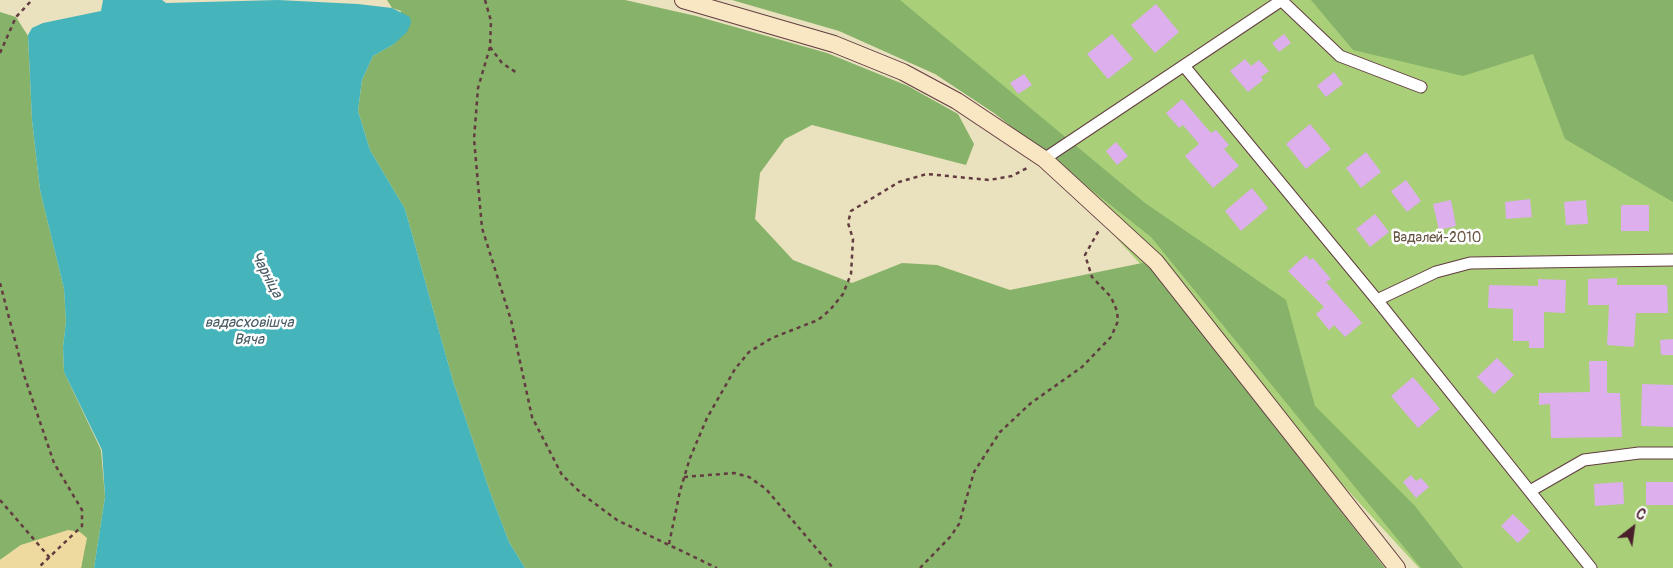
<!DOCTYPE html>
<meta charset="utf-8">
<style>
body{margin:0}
#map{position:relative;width:1673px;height:568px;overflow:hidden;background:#eae1be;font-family:Pangolin,sans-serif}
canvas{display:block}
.north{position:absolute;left:1608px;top:503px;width:50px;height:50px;-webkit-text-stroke:4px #fff;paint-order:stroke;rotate:30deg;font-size:14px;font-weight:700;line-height:20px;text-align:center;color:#4a1f2b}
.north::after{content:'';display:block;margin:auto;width:18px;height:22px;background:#4a1f2b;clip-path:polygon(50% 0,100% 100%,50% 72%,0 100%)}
</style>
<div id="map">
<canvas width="1673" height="568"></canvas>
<div class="north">С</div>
</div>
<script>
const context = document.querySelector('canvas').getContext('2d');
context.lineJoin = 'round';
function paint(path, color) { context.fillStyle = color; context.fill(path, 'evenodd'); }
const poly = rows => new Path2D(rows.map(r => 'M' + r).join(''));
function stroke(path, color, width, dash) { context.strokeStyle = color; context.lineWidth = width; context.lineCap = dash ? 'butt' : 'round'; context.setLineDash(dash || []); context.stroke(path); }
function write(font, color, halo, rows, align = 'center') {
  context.font = font + ' Pangolin,sans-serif'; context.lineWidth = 5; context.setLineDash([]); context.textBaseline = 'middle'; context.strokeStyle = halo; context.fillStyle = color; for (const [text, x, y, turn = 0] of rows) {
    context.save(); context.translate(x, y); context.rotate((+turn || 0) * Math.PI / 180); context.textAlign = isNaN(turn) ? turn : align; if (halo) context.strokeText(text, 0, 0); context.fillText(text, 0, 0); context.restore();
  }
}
paint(poly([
 [895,0,1673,0,1673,568,1419,568,1044,159]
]), '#a9cf79');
paint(poly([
 [387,0,625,0,696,16,827,53,908,86,958,114,974,144,966,165,812,125,785,139,760,173,755,219,793,260,852,283,902,263,937,265,1010,290,1147,262,1385,568,525,568,509,542,490,492,453,381,405,209,370,150,358,111,362,80,373,56,394,44,401,11,392,8],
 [732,0,900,0,1145,203,1286,300,1315,406,1415,506,1463,568,1421,568,1151,237,994,113,935,74,839,31],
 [1311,0,1673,0,1673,202,1565,139,1533,54,1463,76,1353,50],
 [0,12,16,17,28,36,32,120,40,190,64,289,66,321,63,347,64,372,101,450,105,497,94,568,81,568,83,554,37,542,21,545,0,560]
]), '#86b269');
paint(poly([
 [68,530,80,532,87,538,81,568,0,568,0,560,21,545]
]), '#eeda9e');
paint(poly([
 [103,0,162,0,166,3,278,0,358,4,392,8,410,17,411,23,407,32,394,44,373,56,362,80,358,111,370,150,405,209,453,381,490,492,509,542,525,568,94,568,105,497,102,450,64,372,63,347,66,321,64,289,40,190,32,120,28,35,32,28,43,23,101,11]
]), '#45b5bb');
paint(poly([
 [1156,4,1179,32,1155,53,1131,25],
 [1112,34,1133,59,1108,79,1087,54],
 [1284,34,1291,43,1279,52,1272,43],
 [1245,59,1251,66,1259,60,1269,71,1261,77,1263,80,1248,92,1230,71],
 [1334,72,1343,84,1326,97,1317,86],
 [1024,74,1032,85,1018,94,1010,83],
 [1182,99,1211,133,1216,130,1229,145,1224,149,1239,166,1213,188,1185,156,1199,144,1183,125,1179,128,1166,113],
 [1310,124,1331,149,1306,169,1286,144],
 [1116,142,1128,156,1117,165,1106,151],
 [1366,152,1381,172,1361,188,1346,168],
 [1406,180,1421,201,1407,212,1391,191],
 [1252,188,1268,208,1241,231,1225,211],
 [1530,199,1532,217,1506,219,1505,202],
 [1451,200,1456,226,1439,230,1433,204],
 [1586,200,1588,224,1566,225,1564,202],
 [1621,205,1649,205,1649,231,1621,231],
 [1375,214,1389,232,1370,247,1356,229],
 [1306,255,1310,260,1313,258,1331,279,1326,282,1362,323,1345,337,1334,325,1329,330,1316,314,1324,307,1288,271],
 [1617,278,1617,285,1667,285,1668,313,1636,313,1634,347,1607,345,1609,305,1588,305,1588,279],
 [1538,279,1566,280,1565,313,1544,312,1544,348,1529,348,1529,341,1513,341,1513,309,1488,308,1489,285,1538,286],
 [1673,339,1673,355,1661,355,1660,340],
 [1497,358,1514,375,1494,394,1477,377],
 [1589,361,1607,361,1607,393,1620,393,1622,437,1551,438,1550,404,1539,405,1539,393,1590,392],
 [1413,377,1440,409,1418,428,1391,396],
 [1642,384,1673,385,1673,427,1641,426],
 [1411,475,1416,481,1421,478,1429,487,1416,498,1403,482],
 [1623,482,1624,504,1595,506,1594,484],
 [1646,482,1673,482,1673,505,1646,505],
 [1513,514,1530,531,1518,543,1501,526]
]), '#ddafed');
const street = poly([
 [1281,0,1340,56,1421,87],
 [1184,66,1377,300,1591,568],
 [1044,159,1282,0],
 [1377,300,1436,272,1470,263,1673,260],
 [1530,491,1584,460,1639,453,1673,453]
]);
const secondary = poly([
 [683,0,834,44,903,72,957,101,1044,159,1156,262,1397,568]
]);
stroke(street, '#623c41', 13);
stroke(secondary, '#623c41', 18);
stroke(poly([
 [485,0,491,21,490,47,478,88,474,139,482,228,511,320,532,417,562,475,582,494,617,520,717,568],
 [490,47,502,63,517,73],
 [0,53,16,17,32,0],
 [0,283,24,375,54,463,82,510,82,526,38,568],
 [684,477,734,473,749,477,766,489,833,568],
 [0,500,50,558],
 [669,544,680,491,690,458,707,418,735,369,749,352,772,338,818,320,830,310,843,294,851,274,853,239,848,223,851,211,899,182,927,174,989,180,1012,176,1029,167],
 [920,568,951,536,959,524,974,472,1000,432,1031,403,1082,367,1111,337,1118,321,1117,311,1111,297,1092,277,1085,255,1099,230]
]), '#623c41', 2.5, [4, 4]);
stroke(street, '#fff', 11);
stroke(secondary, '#f9e7c3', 16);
write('14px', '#665442', '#fff', [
 ["Вадалей-2010",1437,238]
]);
write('italic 15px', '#485b65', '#fff', [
 ["Чарніца",266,275,62],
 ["вадасховішча",249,323],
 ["Вяча",249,340]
]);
</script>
